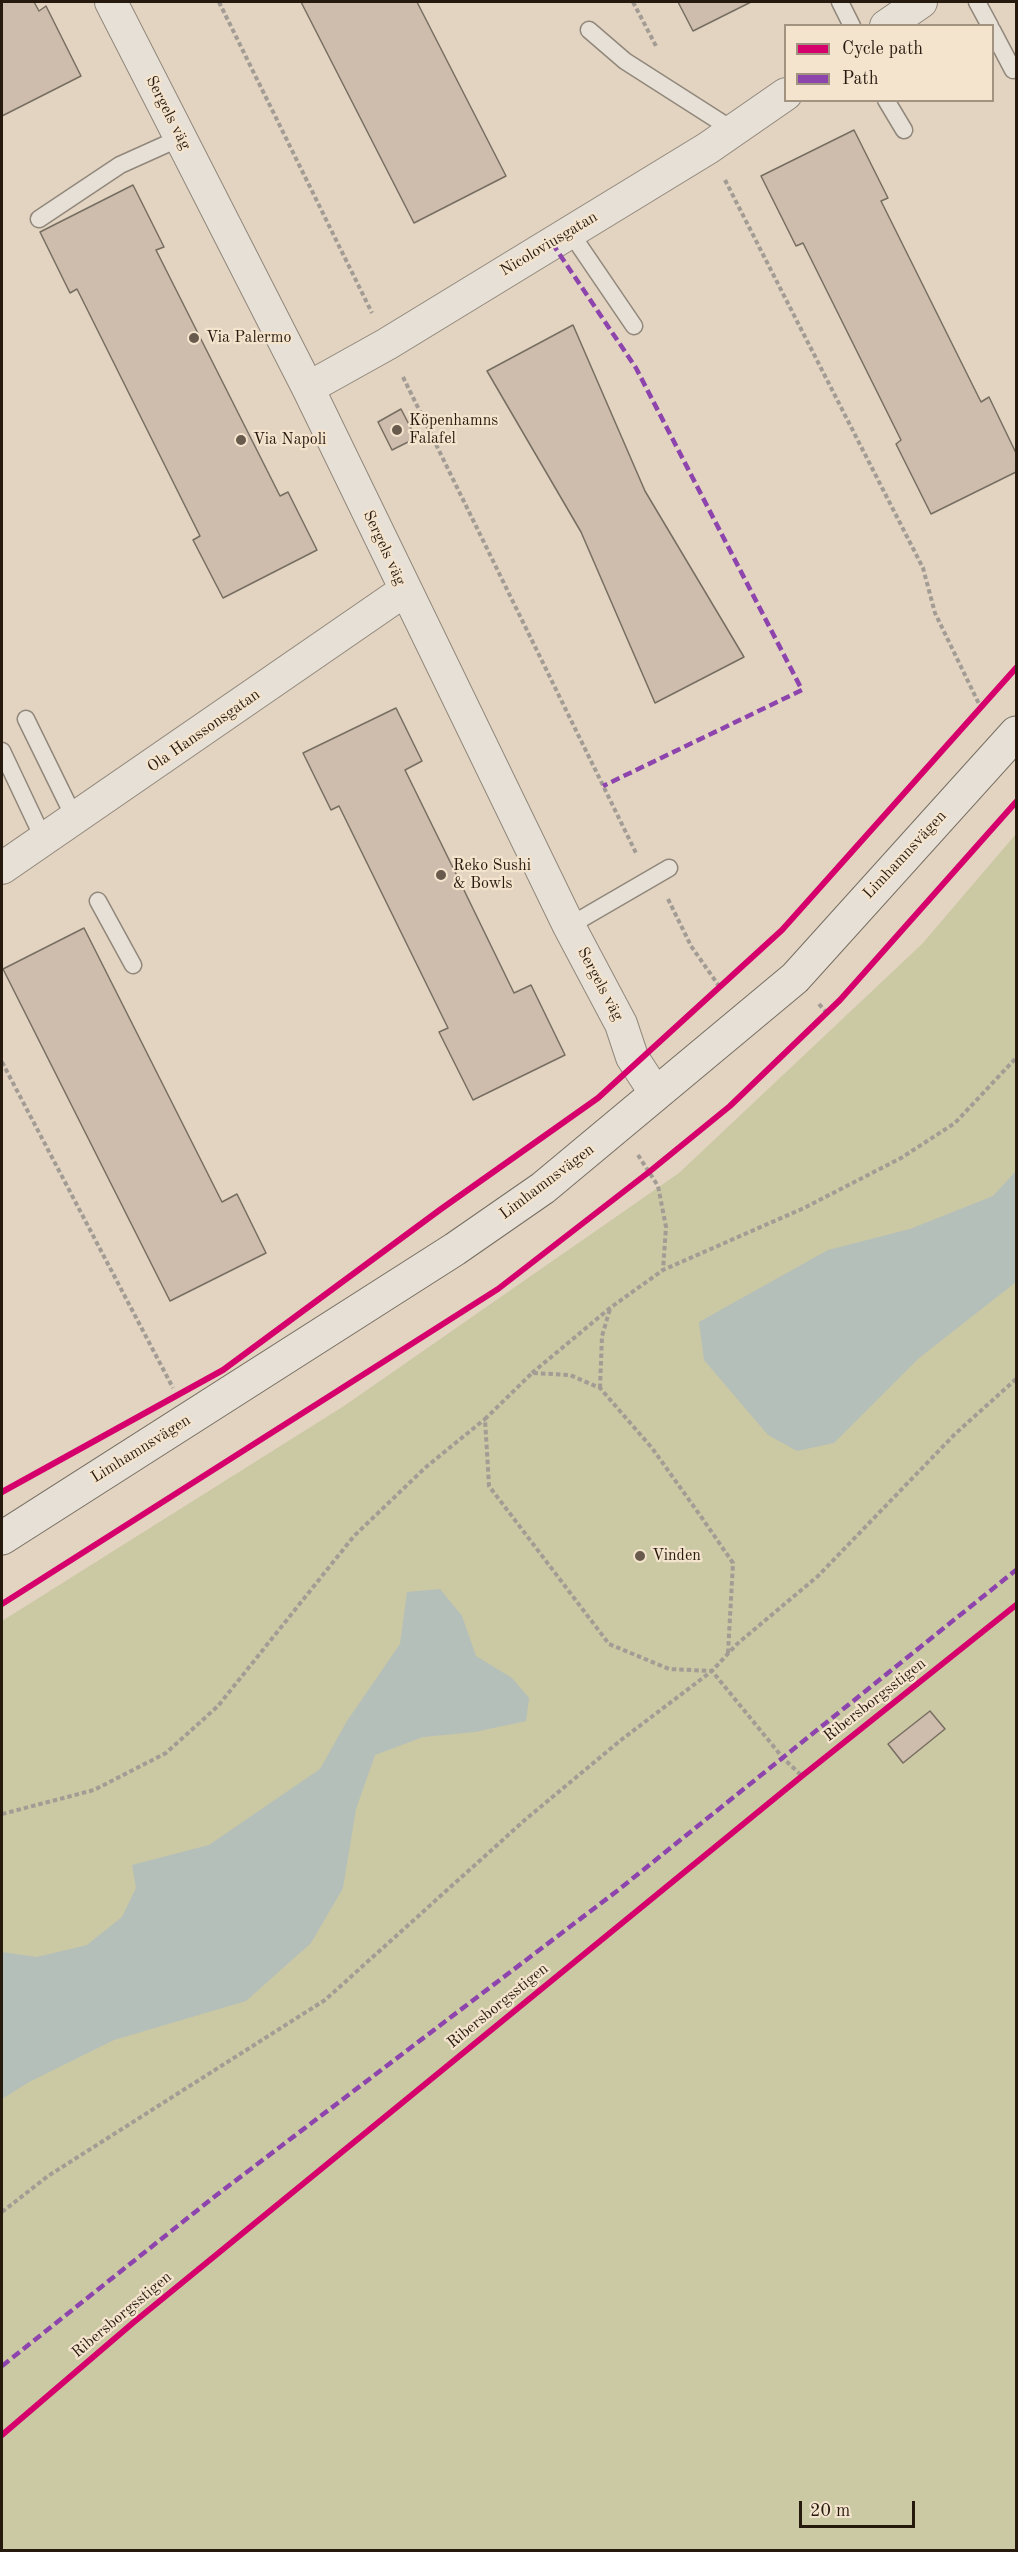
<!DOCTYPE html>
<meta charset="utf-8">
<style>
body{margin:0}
#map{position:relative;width:1018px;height:2552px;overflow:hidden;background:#e2d4c0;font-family:"Old Standard TT",serif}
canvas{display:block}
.frame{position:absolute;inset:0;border:3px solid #261a0f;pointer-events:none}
.legend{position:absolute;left:784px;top:24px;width:210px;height:78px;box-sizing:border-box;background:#f5e4cd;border:2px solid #a29381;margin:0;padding:8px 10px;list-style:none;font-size:18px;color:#261a0f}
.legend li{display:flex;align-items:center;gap:12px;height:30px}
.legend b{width:30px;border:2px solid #a29381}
.scale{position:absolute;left:799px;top:2501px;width:116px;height:27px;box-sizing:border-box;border:3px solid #261a0f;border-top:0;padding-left:8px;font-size:18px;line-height:21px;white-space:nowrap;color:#261a0f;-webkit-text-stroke:4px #f5e4cd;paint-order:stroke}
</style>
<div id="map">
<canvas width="1018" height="2552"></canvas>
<div class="frame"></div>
<ul class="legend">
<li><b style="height:8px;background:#d6006c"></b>Cycle path</li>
<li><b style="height:8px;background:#8e44ad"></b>Path</li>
</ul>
<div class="scale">20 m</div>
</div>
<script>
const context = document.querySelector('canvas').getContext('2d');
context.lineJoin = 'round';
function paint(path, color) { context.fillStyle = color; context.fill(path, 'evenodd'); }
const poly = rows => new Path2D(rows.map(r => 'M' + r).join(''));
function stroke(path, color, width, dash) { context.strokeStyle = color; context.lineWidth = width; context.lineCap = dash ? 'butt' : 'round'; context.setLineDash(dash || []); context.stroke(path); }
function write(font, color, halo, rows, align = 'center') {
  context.font = font + ' "Old Standard TT",serif'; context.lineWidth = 4.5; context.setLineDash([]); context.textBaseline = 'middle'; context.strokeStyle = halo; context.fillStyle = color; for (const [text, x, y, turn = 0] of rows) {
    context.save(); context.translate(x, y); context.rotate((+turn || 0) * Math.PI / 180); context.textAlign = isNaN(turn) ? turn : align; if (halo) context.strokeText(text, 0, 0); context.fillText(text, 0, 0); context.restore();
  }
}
paint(poly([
 [1016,834,1016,2550,2,2550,2,1621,344,1406,679,1173,922,944]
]), '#cbc8a4');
paint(poly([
 [1016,1171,1016,1282,919,1358,834,1443,797,1451,768,1435,704,1360,699,1322,828,1250,910,1229,993,1196],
 [440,1589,462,1616,476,1656,512,1678,529,1698,526,1721,475,1732,423,1737,375,1755,356,1809,343,1888,311,1943,246,2001,114,2040,29,2082,2,2099,2,1952,37,1957,87,1945,122,1917,136,1888,132,1865,209,1845,320,1769,347,1721,400,1644,407,1592]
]), '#b4bfba');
const building = poly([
 [2,2,34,2,39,11,46,6,81,76,2,116,2,2],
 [301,2,417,2,506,176,414,223,301,2],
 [678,2,751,2,693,31,678,2],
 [854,130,888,198,881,201,981,402,989,397,1016,453,1016,472,931,514,896,444,901,440,803,243,796,246,761,176,854,130],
 [133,185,164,247,156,250,280,496,288,492,317,550,223,598,193,540,200,536,77,289,70,293,40,232,133,185],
 [573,325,645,491,744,657,655,703,581,532,487,371,573,325],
 [401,409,416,438,392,450,378,422,401,409],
 [396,708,422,761,405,770,461,884,514,993,531,985,565,1055,473,1100,439,1032,448,1028,339,806,331,810,303,753,396,708],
 [84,928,222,1202,237,1194,266,1253,170,1301,3,969,84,928],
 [930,1711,945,1729,903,1763,888,1744,930,1711]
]);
paint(building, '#cebcac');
stroke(building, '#776e62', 1.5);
const service = poly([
 [840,2,852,26],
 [977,2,990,26],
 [589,30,625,61,733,130],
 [992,30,1013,70],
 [886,100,904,130],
 [39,219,120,165,180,138],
 [570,232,634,326],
 [26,719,75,819],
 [2,751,44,840],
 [98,901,133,965],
 [569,926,669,868]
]);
const minor = poly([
 [111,2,308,388,569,926,621,1024,632,1057,656,1094],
 [886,26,921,2],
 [308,388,387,344,708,148,786,94],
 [2,868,404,591]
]);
const secondary = poly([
 [2,1538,455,1249,543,1188,795,978,1016,733]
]);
stroke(service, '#91877b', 19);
stroke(minor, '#91877b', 34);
stroke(secondary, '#776e62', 35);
stroke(poly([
 [219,2,372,313],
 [633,2,656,46],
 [725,180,923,568,935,613,981,708],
 [403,377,637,855],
 [668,899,691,946,719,986],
 [819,1004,826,1012],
 [2,1062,173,1388],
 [638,1155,658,1186,666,1227,663,1270],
 [532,1373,610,1308,663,1270,804,1208,901,1158,955,1123,1016,1058],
 [600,1388,602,1336,610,1309],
 [728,1653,733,1563,702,1518,652,1448,600,1388,570,1375,532,1373,485,1419,489,1486,609,1644,669,1669,712,1671,783,1758,802,1776],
 [2,1814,94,1790,166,1753,218,1706,354,1536,426,1467,485,1419],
 [2,2212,48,2176,325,2000,526,1819,621,1740,712,1671,737,1644,818,1576,955,1434,1016,1379]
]), '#a29c94', 4, [4.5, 3]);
stroke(service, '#e7e0d6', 16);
stroke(minor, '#e7e0d6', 32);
stroke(secondary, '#e7e0d6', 33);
stroke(poly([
 [552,243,636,368,802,690,603,786],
 [2,2366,214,2197,617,1891,1016,1570]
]), '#8e44ad', 4.5, [9, 4.5]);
stroke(poly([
 [2,1492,223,1370,441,1209,598,1098,782,930,1016,668],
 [2,1604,498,1289,649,1172,730,1106,840,1000,1016,802],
 [2,2435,134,2322,802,1776,1016,1605]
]), '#d6006c', 6);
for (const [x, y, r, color] of [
 [194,338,6,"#685b4d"],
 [397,430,6,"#685b4d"],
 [241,440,6,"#685b4d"],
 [441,875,6,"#685b4d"],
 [640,1556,6,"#685b4d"]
]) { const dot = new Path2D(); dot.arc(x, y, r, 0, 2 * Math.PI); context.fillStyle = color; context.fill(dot); stroke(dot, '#f5e4cd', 2); }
write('16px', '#261a0f', '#f5e4cd', [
 ["Sergels väg",168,113,63],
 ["Nicoloviusgatan",549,244,-31],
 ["Sergels väg",384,548,65],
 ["Ola Hanssonsgatan",204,731,-35],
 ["Limhamnsvägen",905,855,-47],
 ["Sergels väg",600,984,62],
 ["Limhamnsvägen",547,1182,-37],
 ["Limhamnsvägen",141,1449,-32],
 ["Ribersborgsstigen",875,1700,-38],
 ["Ribersborgsstigen",498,2006,-39],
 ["Ribersborgsstigen",122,2315,-40]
]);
write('16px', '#261a0f', '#f5e4cd', [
 ["Via Palermo",206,338],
 ["Köpenhamns",409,421],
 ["Falafel",409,439],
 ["Via Napoli",253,440],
 ["Reko Sushi",453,866],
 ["& Bowls",453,884],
 ["Vinden",652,1556]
], 'left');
</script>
